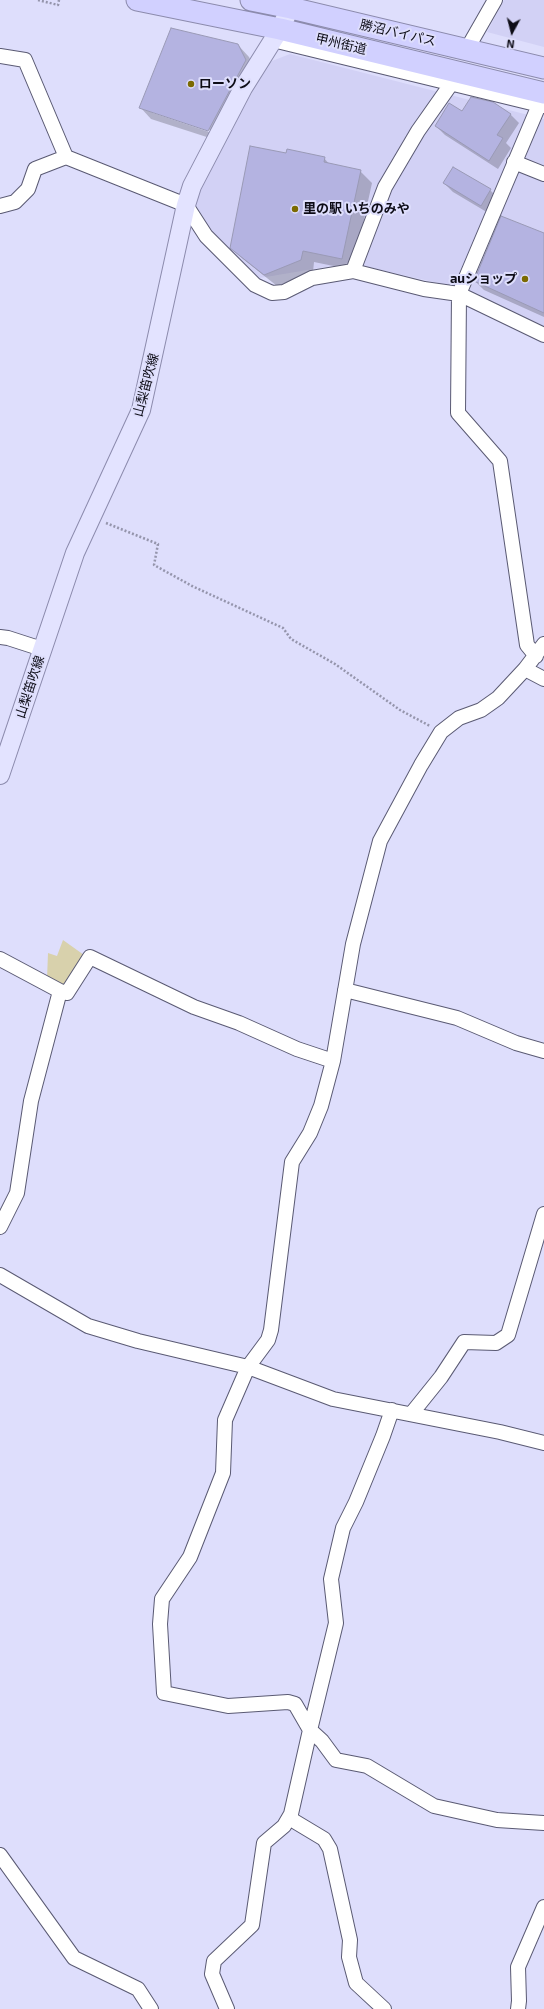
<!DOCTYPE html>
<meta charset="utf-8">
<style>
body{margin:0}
#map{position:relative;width:544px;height:2009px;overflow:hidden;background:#dedefc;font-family:"Exo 2",sans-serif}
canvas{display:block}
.north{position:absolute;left:492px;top:12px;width:40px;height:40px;-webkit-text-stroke:3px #dedefc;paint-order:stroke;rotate:187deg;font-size:11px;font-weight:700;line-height:16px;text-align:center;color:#0d0c16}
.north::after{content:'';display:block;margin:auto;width:14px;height:18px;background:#0d0c16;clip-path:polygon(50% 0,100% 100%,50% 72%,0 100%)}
</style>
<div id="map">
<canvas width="544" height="2009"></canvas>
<div class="north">N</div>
</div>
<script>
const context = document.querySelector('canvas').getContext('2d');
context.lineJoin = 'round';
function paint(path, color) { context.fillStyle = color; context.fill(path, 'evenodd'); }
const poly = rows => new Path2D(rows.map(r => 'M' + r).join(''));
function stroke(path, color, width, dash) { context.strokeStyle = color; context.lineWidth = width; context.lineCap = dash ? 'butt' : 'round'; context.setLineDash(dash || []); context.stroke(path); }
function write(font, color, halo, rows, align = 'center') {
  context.font = font + ' "Exo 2","Noto Sans JP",sans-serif'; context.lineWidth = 4; context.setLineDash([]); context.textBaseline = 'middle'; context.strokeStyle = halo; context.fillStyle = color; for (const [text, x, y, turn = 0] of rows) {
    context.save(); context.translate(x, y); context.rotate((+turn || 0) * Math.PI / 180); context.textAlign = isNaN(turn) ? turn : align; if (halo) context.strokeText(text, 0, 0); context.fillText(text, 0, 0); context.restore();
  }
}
paint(poly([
 [504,0,544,0,544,47,487,32],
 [290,54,544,119,544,330,456,287,349,263,260,278,223,246,192,205,255,77,272,61]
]), '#d2d1f5');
paint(poly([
 [63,940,84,955,64,988,47,979,48,953,57,956]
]), '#d8d1ac');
paint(poly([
 [238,45,249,57,257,73,219,141,151,119,140,107],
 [153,111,213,131,212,133,153,113],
 [493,103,511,115,519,123,506,143,511,148,498,169,445,135,436,126,462,113],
 [287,155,324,158,330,165,360,171,372,183,353,270,314,262,313,272,277,286,243,259,231,248],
 [444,183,490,190,499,199,490,214,453,192],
 [544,234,544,317,484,290,475,281]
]), '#0003');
const building = poly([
 [171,28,238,44,246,60,208,131,139,108,171,28],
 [471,97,493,102,511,114,497,135,503,138,489,161,435,126,449,103,462,111,471,97],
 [250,146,286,153,287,149,325,157,324,162,361,170,342,259,303,251,301,260,264,275,230,248,250,146],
 [453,167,491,189,481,206,443,183,453,167],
 [501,216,544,233,544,313,474,281,501,216]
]);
paint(building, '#b4b3e1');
stroke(building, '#9a9ab6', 1);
const minor = poly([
 [280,29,281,42,544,106],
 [467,49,495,0],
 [0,56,25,60,66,157,186,205,206,236,255,285,272,293,284,292,312,278,353,271,424,289,459,294,544,335],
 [514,162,544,174],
 [0,206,15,202,28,189,35,169,66,157],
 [353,271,385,187,418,131,456,77],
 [0,637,8,638,42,649],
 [536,656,527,645,500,461,458,413,459,294,539,105],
 [525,669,544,679],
 [0,959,60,991,67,993,90,957,194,1007,239,1023,297,1049,333,1061],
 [345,990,457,1018,516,1043,544,1051],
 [0,1227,17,1193,31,1101,60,991],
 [0,1275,88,1326,138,1341,248,1367,333,1399,500,1432,544,1443],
 [392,1410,383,1436,356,1502,343,1528,331,1579,336,1623,310,1730,322,1741,336,1760,367,1766,434,1806,497,1820,544,1823],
 [412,1413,441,1377,464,1342,496,1343,508,1335,544,1214],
 [289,1818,324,1839,330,1849,350,1940,349,1957,356,1983,384,2009],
 [0,1855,74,1958,138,1989,151,2009],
 [227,2009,212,1974,214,1961,252,1925,264,1843,284,1826,291,1814,310,1730,295,1704,288,1702,228,1706,164,1693,160,1624,162,1599,190,1557,223,1473,225,1420,248,1367,268,1340,271,1330,292,1162,310,1133,321,1106,333,1061,353,944,380,841,421,765,441,732,459,718,481,710,498,698,525,669,544,644],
 [518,2009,519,2001,518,1967,544,1907]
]);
const major = poly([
 [0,775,75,553,141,410,186,205,192,186,243,88,280,29,294,0]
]);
const highway = poly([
 [137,0,280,29,544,93],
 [251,0,291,8,544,68]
]);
stroke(minor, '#5a5a73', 16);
stroke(major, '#8c8bad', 20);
stroke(highway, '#8c8bad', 23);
stroke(poly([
 [38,0,58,5,59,0],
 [106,523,158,544,154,565,192,586,283,628,291,639,335,664,400,710,430,726]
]), '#9595ac', 2.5, [2, 2]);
stroke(minor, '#fff', 14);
stroke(major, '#e3e3ff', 18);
stroke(highway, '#d1d0ff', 21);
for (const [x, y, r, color] of [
 [191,84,4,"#7b6a02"],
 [295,209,4,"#7b6a02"],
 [525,279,4,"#7b6a02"]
]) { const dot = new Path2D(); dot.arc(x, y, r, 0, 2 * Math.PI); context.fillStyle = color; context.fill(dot); stroke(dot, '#dedefc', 1.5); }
write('13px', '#0d0c16', '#dedefc', [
 ["勝沼バイパス",398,33,13],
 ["甲州街道",341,44,13],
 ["山梨笛吹線",146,385,-75],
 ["山梨笛吹線",30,687,-72]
]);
write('bold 13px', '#0d0c16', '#dedefc', [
 ["ローソン",199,84],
 ["里の駅 いちのみや",303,209],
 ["auショップ",517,279,"right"]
], 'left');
</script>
